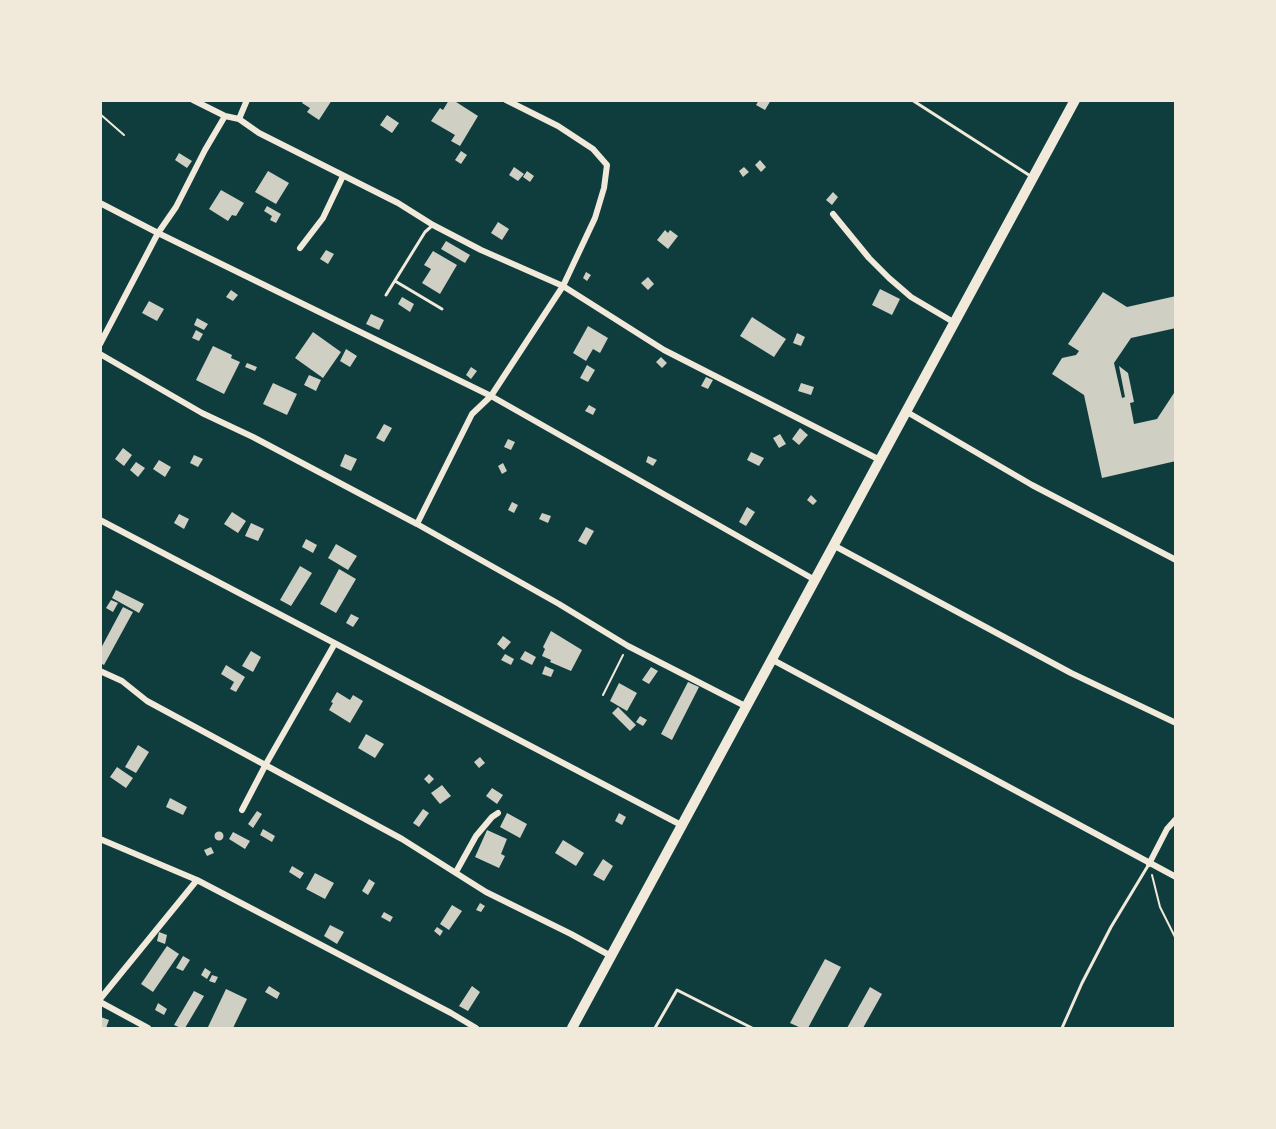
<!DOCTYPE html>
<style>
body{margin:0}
#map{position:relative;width:1276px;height:1129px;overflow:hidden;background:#0f3d3e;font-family:"Crimson Pro",serif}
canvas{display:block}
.frame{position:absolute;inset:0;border:102px solid #f1e9da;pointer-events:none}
</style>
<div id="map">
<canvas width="1276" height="1129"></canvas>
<div class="frame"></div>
</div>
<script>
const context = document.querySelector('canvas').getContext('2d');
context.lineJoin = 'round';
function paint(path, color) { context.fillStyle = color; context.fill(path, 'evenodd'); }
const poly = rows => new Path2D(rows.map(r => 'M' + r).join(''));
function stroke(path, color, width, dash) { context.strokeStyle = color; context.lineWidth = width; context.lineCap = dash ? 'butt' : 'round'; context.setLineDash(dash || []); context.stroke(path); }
paint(poly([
 [304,100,332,100,319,120,307,112,310,108,302,103],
 [449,100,453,100,478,116,460,146,451,141,455,135,431,121,440,108,443,110],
 [759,100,771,100,765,110,756,105],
 [387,115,399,123,392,133,380,125],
 [461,151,467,155,461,164,455,160],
 [179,153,192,161,187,168,175,160],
 [760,160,766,167,761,172,755,165],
 [514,167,524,174,518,181,509,175],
 [744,167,749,172,743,177,739,171],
 [268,171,289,183,276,204,255,192],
 [527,171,534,176,530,182,523,177],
 [221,190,244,203,236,216,232,215,228,221,209,209],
 [833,192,838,197,832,205,826,200],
 [267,206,281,214,276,223,270,220,272,216,264,211],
 [498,222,509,229,502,240,491,233],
 [665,230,668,233,670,230,678,236,668,249,657,240],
 [446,241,470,255,465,263,441,249],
 [326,250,334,254,328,264,320,259],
 [433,251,457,265,440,294,422,283,431,269,424,265],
 [586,272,591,275,587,281,583,278],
 [648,277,654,284,648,290,641,283],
 [880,289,900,299,892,315,872,305],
 [231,290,238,295,233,301,226,297],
 [1103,292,1127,307,1176,296,1176,328,1131,338,1114,363,1122,398,1125,397,1119,366,1128,373,1134,402,1130,403,1134,424,1157,419,1174,393,1176,394,1176,461,1102,478,1084,395,1052,374,1062,358,1076,355,1079,351,1068,344],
 [402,297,414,304,410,312,398,304],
 [149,301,164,309,157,321,142,313],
 [371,314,384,320,379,330,366,324],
 [752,317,786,339,774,357,740,336],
 [197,318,208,324,204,330,194,325],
 [588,326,608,338,600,353,593,349,586,361,573,353],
 [196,330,203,334,199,341,192,338],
 [313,332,341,352,323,378,295,358],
 [797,333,805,337,801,346,793,343],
 [213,346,232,355,231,358,240,362,224,394,196,380],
 [346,349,357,356,350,367,340,361],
 [661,357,667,363,662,368,656,362],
 [247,363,257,367,255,371,245,367],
 [587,365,595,370,588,382,580,378],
 [471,367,477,371,471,379,466,375],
 [309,375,321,380,316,391,304,385],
 [706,377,713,380,708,389,701,386],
 [273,383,297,394,287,415,263,404],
 [801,383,814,387,811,395,798,391],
 [589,405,596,409,593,415,585,411],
 [384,424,392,428,384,442,376,438],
 [800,428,808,435,799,445,792,439],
 [780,434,786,444,779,448,773,438],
 [508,439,515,442,511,450,504,447],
 [123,448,132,455,124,466,115,459],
 [751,452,764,458,759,466,747,460],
 [345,454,357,459,351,471,340,466],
 [194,455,203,459,198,467,190,463],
 [648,456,657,460,653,466,646,462],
 [159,460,171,467,165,477,153,469],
 [136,462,145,468,138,477,130,470],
 [503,463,507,471,502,474,498,466],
 [811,495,817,501,813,505,807,500],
 [512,502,518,505,514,513,508,510],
 [747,507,755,512,746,526,739,522],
 [232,512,246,521,238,533,224,524],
 [542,513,551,516,548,523,539,519],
 [179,514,189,519,184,529,174,523],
 [251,523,264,529,258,541,245,536],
 [586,527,594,531,586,545,578,541],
 [306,539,317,545,313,553,302,547],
 [336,544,357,556,348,570,328,558],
 [300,566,312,573,291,606,280,600],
 [339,569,356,579,336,613,320,604],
 [116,590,144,604,139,613,112,598],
 [111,600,118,603,113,612,106,608],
 [123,607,133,612,104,665,100,663,100,650],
 [351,614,359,618,353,627,346,623],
 [551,631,582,650,571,671,550,662,551,660,542,656,545,649,543,647],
 [503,636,511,642,504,650,497,644],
 [251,651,261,657,253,672,242,666],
 [525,651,536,657,532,665,520,659],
 [505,654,514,659,511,665,501,660],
 [226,665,245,677,236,692,230,689,234,682,221,674],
 [545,666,554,670,551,677,542,674],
 [651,667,658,671,649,684,642,680],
 [688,682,699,687,672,740,661,734],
 [619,683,637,693,627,711,610,701],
 [337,692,350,700,353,695,363,701,350,723,329,710,333,703,331,702],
 [618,707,636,725,630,731,612,713],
 [640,716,647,720,643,726,636,722],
 [366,734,384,744,375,758,358,748],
 [138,745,149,752,136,773,125,767],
 [480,757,485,763,479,768,474,762],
 [117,767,133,778,126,788,110,777],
 [429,774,434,779,429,784,424,779],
 [442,785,451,796,440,804,431,793],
 [492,788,503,795,497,804,486,796],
 [170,798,187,807,183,815,166,807],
 [423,809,429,813,419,827,413,823],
 [257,811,262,814,253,828,248,824],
 [507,813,527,824,520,838,500,827],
 [619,813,626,817,622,825,615,821],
 [263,829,275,836,272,842,260,835],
 [487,830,507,839,501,854,505,856,499,868,475,857],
 '214.5 836a4.5 4.5 0 1 1 9 0a4.5 4.5 0 1 1-9 0Z',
 [233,832,250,841,245,849,229,839],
 [563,840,584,853,576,866,555,853],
 [211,847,214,853,207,856,204,850],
 [603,859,613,866,604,881,593,875],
 [292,866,304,873,300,879,289,872],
 [315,873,334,883,325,899,306,889],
 [369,879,375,883,368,895,362,891],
 [480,903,485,906,481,912,476,910],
 [452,905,462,911,449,930,440,924],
 [384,912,393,917,390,922,381,917],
 [330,925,344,932,337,944,324,936],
 [437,927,443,931,440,936,434,931],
 [159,932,167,935,165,944,157,941],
 [167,946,179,954,153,992,141,984],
 [183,956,190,960,183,971,176,968],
 [825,959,841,967,808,1028,801,1028,790,1023],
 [205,968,211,972,207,979,201,975],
 [212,975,218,977,215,983,209,981],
 [269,986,280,993,277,999,265,992],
 [472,986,480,992,468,1011,459,1006],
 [870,987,882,994,863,1028,847,1028],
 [226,989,247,999,233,1028,211,1028,208,1027],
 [194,991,204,996,185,1028,181,1028,174,1025],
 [158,1003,167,1009,164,1015,155,1010],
 [101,1017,109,1020,106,1028,100,1027]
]), '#cfcfc3');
stroke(poly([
 [100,114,124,135],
 [603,695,623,655],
 [1152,875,1160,907,1176,939]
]), '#f1e9da', 2);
stroke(poly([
 [912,100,1032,177],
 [395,281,442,309],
 [386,295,425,232,433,225],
 [655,1028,677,990,752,1028],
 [1062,1028,1082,983,1111,927,1149,864]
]), '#f1e9da', 3);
stroke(poly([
 [193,100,225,116,239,119,259,133,398,203,433,225,481,250,563,286,664,350,880,460],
 [225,116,205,150,176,207,158,233,491,396,815,580],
 [239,119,247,100],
 [100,203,158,233,100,344],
 [833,214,869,258,889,278,911,297,955,323],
 [300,248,323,218,343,176],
 [100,354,202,413,253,437,417,524,559,604,628,646,747,707],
 [907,412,1032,485,1176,560],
 [100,520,683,826],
 [417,524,472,414,491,396,563,286,595,218,604,188,607,165,593,149,558,126,506,100],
 [833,545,1071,673,1176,723],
 [773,660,1176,877],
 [100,671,122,681,147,701,402,839,486,892,571,934,611,956],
 [242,810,266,764,334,645],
 [100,839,197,880,451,1013,476,1028],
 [1149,864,1167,829,1176,819],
 [456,872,476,836,492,817,498,813],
 [100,999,197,880],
 [100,1002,148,1028]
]), '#f1e9da', 6);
stroke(poly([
 [572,1028,1075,100]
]), '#f1e9da', 10);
</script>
